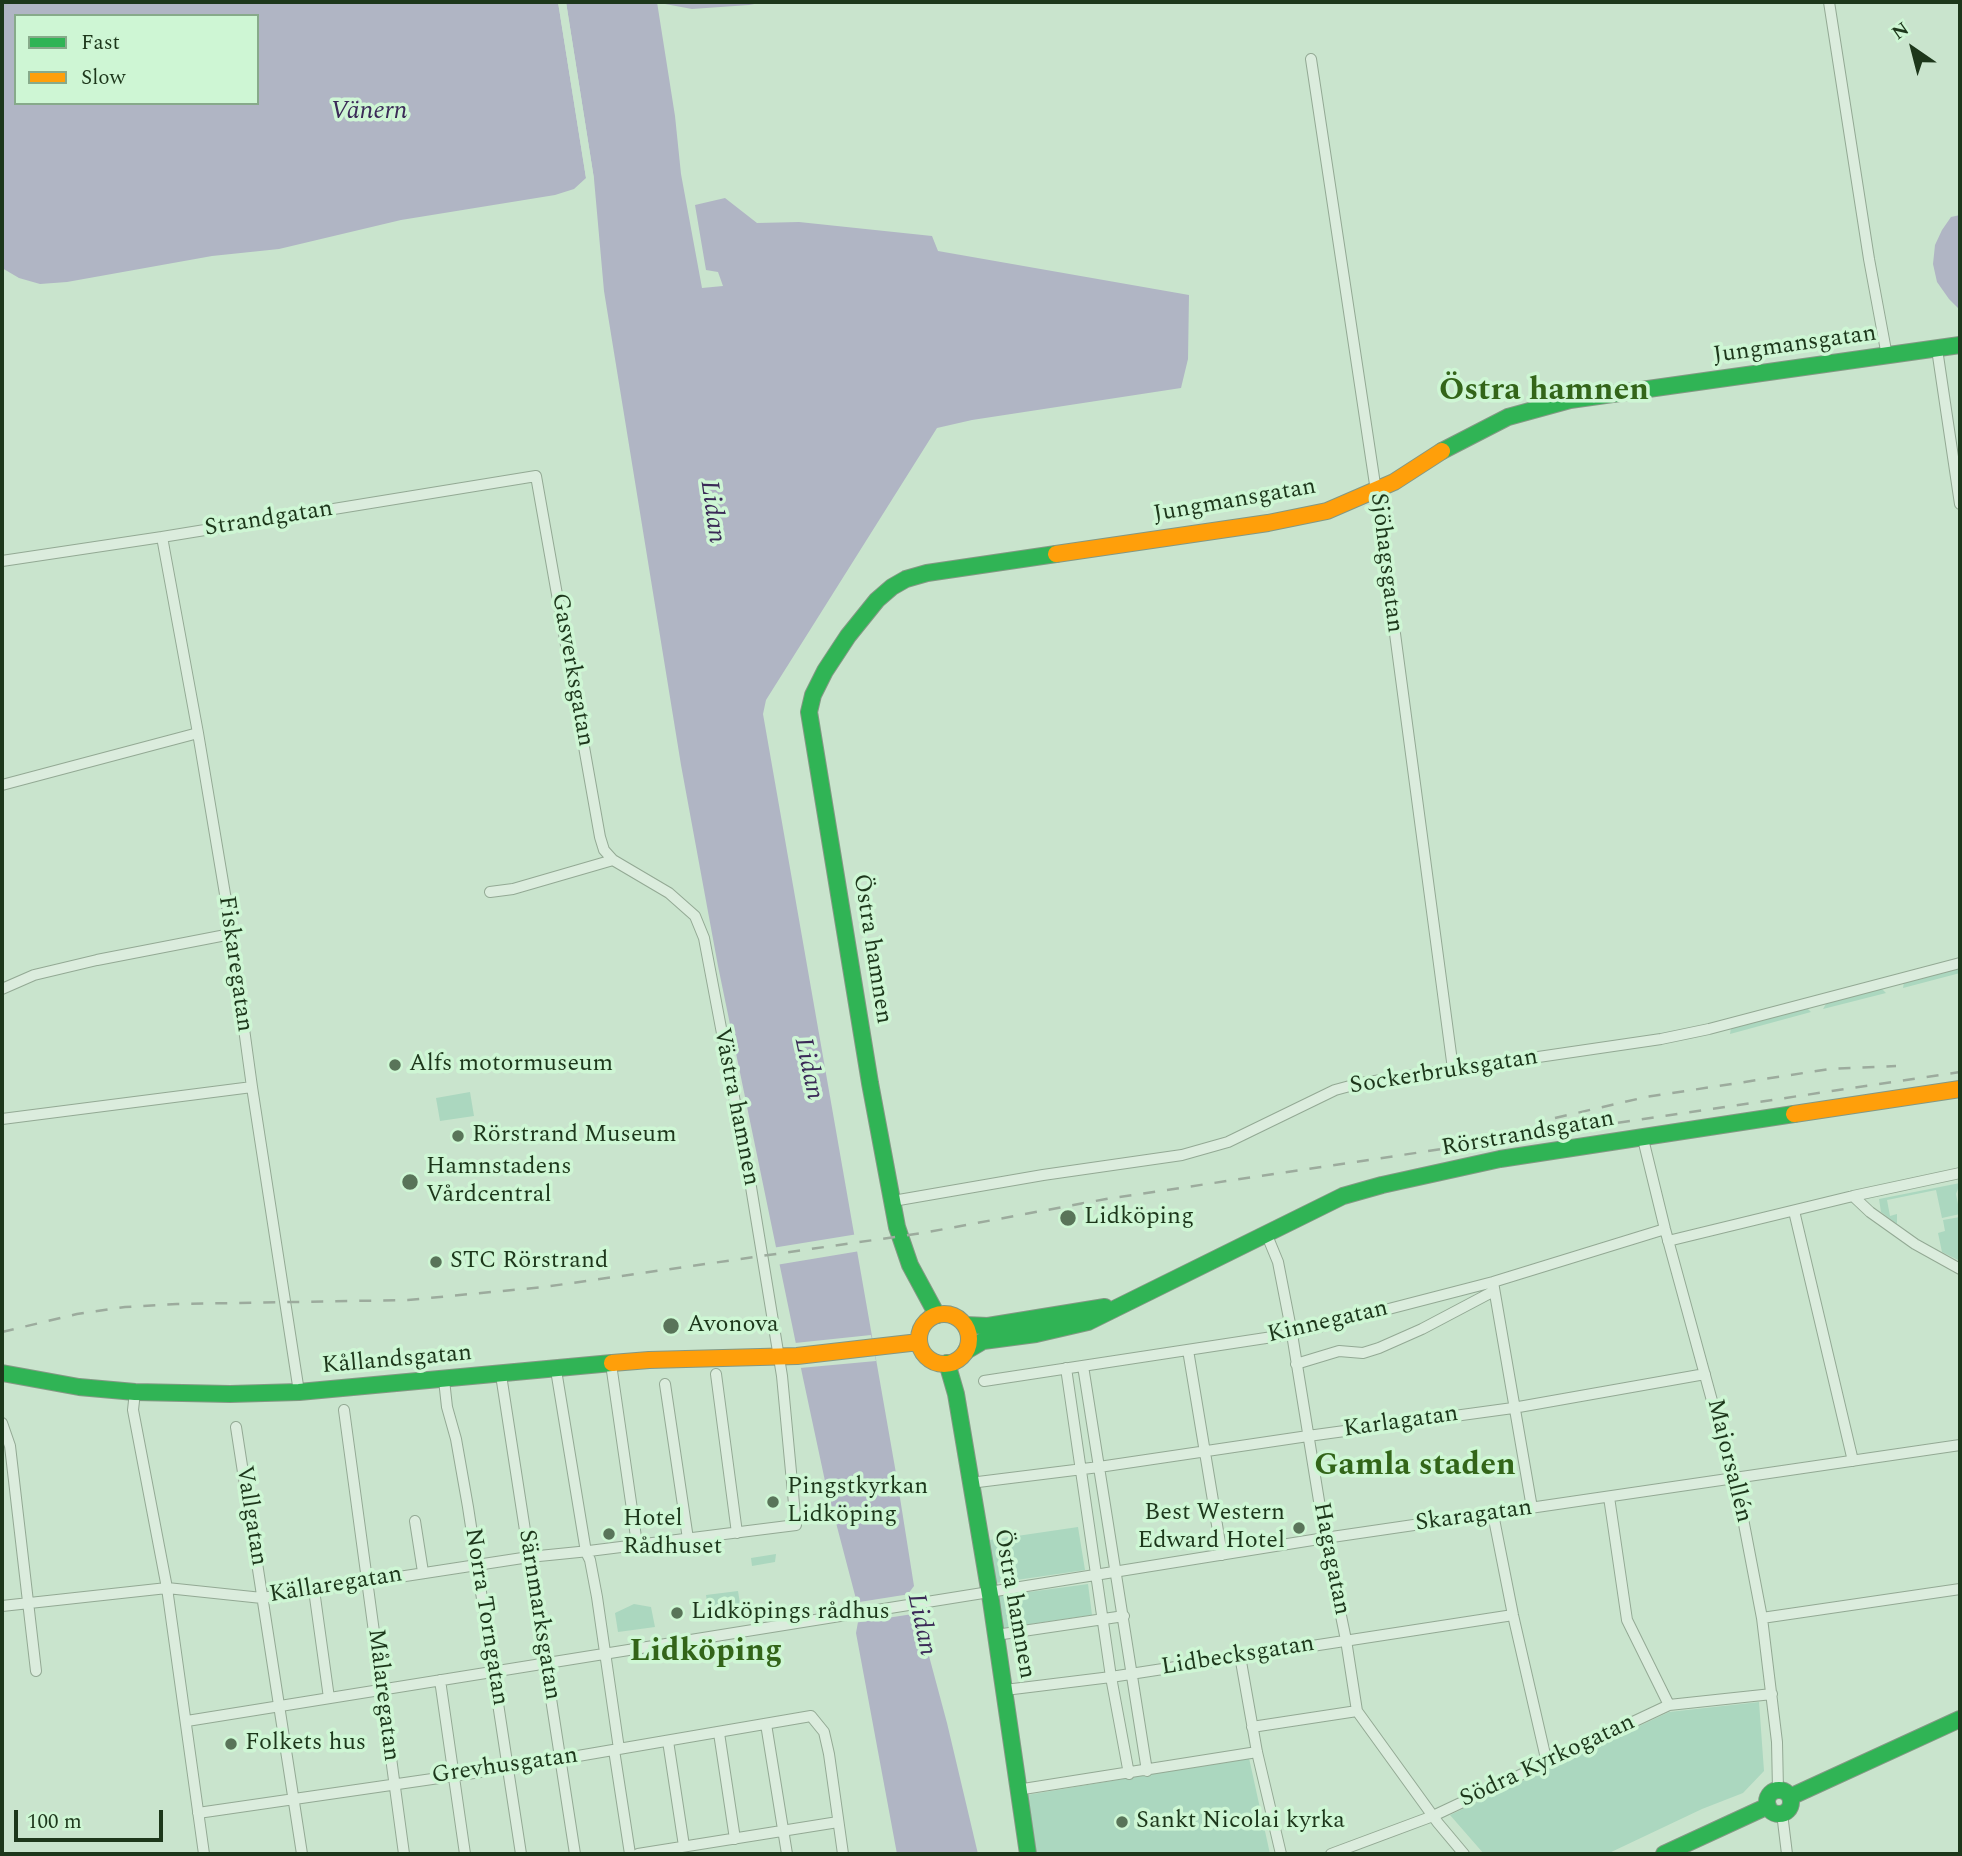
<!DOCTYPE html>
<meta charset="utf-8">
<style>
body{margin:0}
#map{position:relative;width:1962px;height:1856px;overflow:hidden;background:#c9e4cd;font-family:Spectral,serif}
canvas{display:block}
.frame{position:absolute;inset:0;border:4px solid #1d371b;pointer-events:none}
.legend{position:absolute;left:14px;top:14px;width:245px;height:91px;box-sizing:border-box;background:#cef6d4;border:2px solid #87aa8a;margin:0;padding:9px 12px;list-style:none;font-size:21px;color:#1d371b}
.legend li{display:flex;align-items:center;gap:14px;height:35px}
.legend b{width:35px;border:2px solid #87aa8a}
.north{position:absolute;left:1878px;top:14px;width:70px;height:70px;-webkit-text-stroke:5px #cef6d4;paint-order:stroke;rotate:325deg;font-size:19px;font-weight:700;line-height:28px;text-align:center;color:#1d371b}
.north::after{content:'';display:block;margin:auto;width:24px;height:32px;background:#1d371b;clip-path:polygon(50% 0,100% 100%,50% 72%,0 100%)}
.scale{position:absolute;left:14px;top:1810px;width:149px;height:32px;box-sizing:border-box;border:4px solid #1d371b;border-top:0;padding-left:9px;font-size:21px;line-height:24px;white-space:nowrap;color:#1d371b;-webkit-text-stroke:5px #cef6d4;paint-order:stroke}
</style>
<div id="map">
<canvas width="1962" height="1856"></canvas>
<div class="frame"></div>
<ul class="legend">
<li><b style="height:9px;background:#30b455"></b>Fast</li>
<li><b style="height:9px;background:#ff9f0a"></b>Slow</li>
</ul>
<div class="north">N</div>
<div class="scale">100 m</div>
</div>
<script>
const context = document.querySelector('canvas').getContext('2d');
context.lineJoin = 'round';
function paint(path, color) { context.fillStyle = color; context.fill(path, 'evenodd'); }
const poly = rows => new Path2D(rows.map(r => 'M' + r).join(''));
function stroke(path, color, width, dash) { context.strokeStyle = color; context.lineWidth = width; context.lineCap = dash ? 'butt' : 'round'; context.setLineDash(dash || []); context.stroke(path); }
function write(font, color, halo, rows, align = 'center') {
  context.font = font + ' Spectral,serif'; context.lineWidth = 7; context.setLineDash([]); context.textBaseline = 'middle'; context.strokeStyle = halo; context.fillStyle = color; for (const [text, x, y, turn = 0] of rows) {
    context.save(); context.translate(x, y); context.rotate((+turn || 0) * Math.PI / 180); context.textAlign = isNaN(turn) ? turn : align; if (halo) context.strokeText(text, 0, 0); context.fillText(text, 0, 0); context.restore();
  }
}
paint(poly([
 [1960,967,1960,973,1903,988,1904,982],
 [1881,988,1886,993,1823,1009,1827,1002],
 [1807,1008,1811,1012,1730,1034,1731,1028],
 [470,1092,474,1116,440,1121,436,1098],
 [1960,1183,1956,1194,1960,1214,1942,1218,1936,1190,1887,1200,1890,1216,1897,1214,1897,1224,1881,1212,1879,1199],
 [1960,1217,1960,1261,1942,1252,1938,1233,1945,1231,1943,1220],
 [1078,1527,1085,1570,989,1584,983,1541],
 [776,1554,775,1562,752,1566,751,1558],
 [1088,1584,1092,1615,996,1629,992,1597],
 [738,1591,742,1616,710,1621,706,1595],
 [634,1604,651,1607,655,1627,618,1632,615,1613],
 [1759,1702,1764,1771,1743,1793,1702,1809,1607,1854,1484,1854,1450,1815,1669,1712],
 [1249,1758,1270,1854,1036,1854,1027,1795]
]), '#abd7bf');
paint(poly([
 [2,2,558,2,586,178,574,189,555,195,401,220,279,249,212,256,67,282,40,284,19,278,2,268],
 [16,16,257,16,257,103,16,103],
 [566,2,657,2,675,116,681,174,702,288,723,286,718,272,706,270,695,205,725,198,757,223,799,222,932,236,938,251,1189,295,1188,359,1181,388,972,420,937,428,766,700,763,714,897,1479,914,1586,908,1594,910,1612,921,1628,925,1641,947,1723,978,1854,897,1854,856,1633,858,1622,856,1599,825,1481,803,1378,718,966,681,765,604,291,594,179],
 [664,2,765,2,749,5,692,9,665,4],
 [1960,215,1960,310,1949,299,1937,282,1933,264,1935,245,1942,230,1951,217]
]), '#b0b5c4');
paint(poly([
 [558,2,562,2,589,178,586,178],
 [563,2,566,2,594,179,590,178],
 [858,1234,860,1251,776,1265,772,1248],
 [871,1335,876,1361,800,1368,795,1343],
 [910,1594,913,1614,854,1623,853,1603]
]), '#c9e4cd');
const street = poly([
 [1829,2,1869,259,1887,356],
 [1311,59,1376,491,1453,1069],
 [1937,349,1960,504],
 [162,537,198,733,228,912,252,1087,299,1392],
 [2,561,162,537,536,476,600,837,604,850,613,860],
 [2,785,198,733],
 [2,989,34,975,97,960,231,934],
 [2,1119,252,1087],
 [1643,1139,1665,1229,1740,1503,1762,1618,1777,1742,1778,1790],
 [1853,1196,1870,1212,1915,1244,1960,1269],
 [893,1201,1043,1175,1182,1155,1228,1142,1335,1090,1361,1083,1661,1039,1709,1029,1960,963],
 [1794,1211,1853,1461],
 [1266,1233,1278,1262,1292,1334,1325,1538,1346,1640,1357,1711,1438,1823,1464,1854],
 [1668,1241,1853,1196,1960,1173],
 [1493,1282,1532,1508],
 [1188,1350,1222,1555],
 [611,1364,637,1544],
 [1296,1364,1339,1351,1363,1353,1379,1348,1422,1329,1494,1291],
 [1083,1366,1147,1771],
 [1066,1368,1111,1677,1129,1774],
 [556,1370,586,1552,590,1560,597,1597,619,1749],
 [716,1374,737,1533],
 [501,1375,575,1854],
 [444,1380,447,1407,456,1439,468,1507,521,1854],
 [984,1381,1292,1334,1493,1282,1665,1229],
 [665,1384,688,1539],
 [135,1392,133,1410,167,1588,204,1854],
 [344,1410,404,1854],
 [2,1423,10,1446,36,1671],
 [236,1427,302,1854],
 [970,1483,1099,1467,1308,1436,1513,1408,1705,1374],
 [1609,1497,1627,1620,1669,1705],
 [1493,1514,1513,1615,1547,1763],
 [415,1521,423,1572],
 [314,1590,329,1698],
 [2,1606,167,1588,262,1598,529,1557,589,1551,796,1525,782,1376,751,1187,704,938,695,916,669,893,613,860,513,889,490,892],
 [1762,1618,1960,1589],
 [996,1635,1124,1616],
 [1240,1656,1257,1752,1281,1854],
 [440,1680,465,1854],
 [1005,1690,1111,1677,1513,1615],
 [187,1721,1325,1538,1960,1445],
 [766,1724,787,1854],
 [1252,1727,1357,1711],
 [719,1733,735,1839],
 [668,1741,684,1846],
 [614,1750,630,1854],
 [1017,1790,1257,1752],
 [198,1813,508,1768,811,1716,824,1732,829,1754,843,1854],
 [1782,1813,1787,1854],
 [638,1854,838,1822],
 [1331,1854,1433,1816,1669,1705,1772,1694]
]);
const fast = poly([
 [1442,451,1508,417,1570,400,1960,345],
 [937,1315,910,1265,897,1227,870,1083,809,712,813,695,825,671,848,636,877,600,892,587,906,579,927,573,1056,554],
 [965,1325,988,1326,1105,1307],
 [966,1351,983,1341,1036,1334,1088,1322,1343,1196,1382,1185,1500,1159,1794,1114],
 [947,1363,956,1394,991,1601,1028,1854],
 [2,1373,79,1387,135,1392,230,1394,299,1392,612,1363],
 '1767 1802a12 12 0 1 1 24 0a12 12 0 1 1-24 0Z',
 [1790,1797,1960,1719],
 [1664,1854,1768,1806]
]);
const slow = poly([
 [1056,554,1268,523,1327,511,1394,482,1442,451],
 [1794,1114,1960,1089],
 '919 1339a25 25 0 1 1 50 0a25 25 0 1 1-50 0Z',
 [612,1363,649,1360,797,1356,919,1342]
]);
stroke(street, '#93a994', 12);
stroke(fast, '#839884', 18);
stroke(slow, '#839884', 18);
stroke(street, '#dbecdd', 10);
stroke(fast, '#30b455', 16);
stroke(slow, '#ff9f0a', 16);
stroke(poly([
 [1555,1118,1646,1097,1830,1069,1896,1066],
 [2,1332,77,1314,125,1307,177,1304,408,1300,544,1287,923,1233,1106,1199,1960,1072]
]), '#9cab9d', 2.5, [12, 12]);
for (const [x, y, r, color] of [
 [395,1065,7,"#597459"],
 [458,1136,7,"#597459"],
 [410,1182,9,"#597459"],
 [1068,1218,9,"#597459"],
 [436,1262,7,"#597459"],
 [671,1326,9,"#597459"],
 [773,1502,7,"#597459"],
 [1299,1528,7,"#597459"],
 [609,1534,7,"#597459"],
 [677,1613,7,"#597459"],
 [231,1744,7,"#597459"],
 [1122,1822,7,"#597459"]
]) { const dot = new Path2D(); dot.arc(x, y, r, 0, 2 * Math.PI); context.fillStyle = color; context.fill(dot); stroke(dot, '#cef6d4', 2.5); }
write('24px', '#1d371b', '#cef6d4', [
 ["Jungmansgatan",1795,346,-8],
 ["Jungmansgatan",1235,502,-10],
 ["Strandgatan",269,520,-9],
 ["Sjöhagsgatan",1385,563,83],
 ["Gasverksgatan",571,670,80],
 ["Östra hamnen",871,949,81],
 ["Fiskaregatan",234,964,82],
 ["Sockerbruksgatan",1444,1073,-9],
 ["Västra hamnen",735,1107,79],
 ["Rörstrandsgatan",1528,1135,-10],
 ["Kinnegatan",1328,1323,-13],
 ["Kållandsgatan",397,1361,-5],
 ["Karlagatan",1401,1423,-8],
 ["Majorsallén",1728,1461,76],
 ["Vallgatan",250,1516,81],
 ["Skaragatan",1474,1517,-8],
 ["Hagagatan",1330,1559,79],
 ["Källaregatan",336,1586,-9],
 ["Östra hamnen",1013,1604,80],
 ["Särnmarksgatan",538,1615,81],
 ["Norra Torngatan",485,1617,81],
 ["Lidbecksgatan",1238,1657,-9],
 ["Målaregatan",382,1695,83],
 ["Södra Kyrkogatan",1548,1762,-25],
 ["Grevhusgatan",505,1767,-8]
]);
write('24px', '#1d371b', '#cef6d4', [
 ["Alfs motormuseum",409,1065],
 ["Rörstrand Museum",472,1136],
 ["Hamnstadens",426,1168],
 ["Vårdcentral",426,1196],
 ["Lidköping",1084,1218],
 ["STC Rörstrand",450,1262],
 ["Avonova",687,1326],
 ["Pingstkyrkan",787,1488],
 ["Lidköping",787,1516],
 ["Best Western",1285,1514,"right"],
 ["Edward Hotel",1285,1542,"right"],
 ["Hotel",623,1520],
 ["Rådhuset",623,1548],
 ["Lidköpings rådhus",691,1613],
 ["Folkets hus",245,1744],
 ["Sankt Nicolai kyrka",1136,1822]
], 'left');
write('italic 26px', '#3b2a57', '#cef6d4', [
 ["Vänern",369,113],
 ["Lidan",711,512,82],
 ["Lidan",807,1069,78],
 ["Lidan",920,1625,78]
]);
write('bold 32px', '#336519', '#cef6d4', [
 ["Östra hamnen",1544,393],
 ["Gamla staden",1415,1468],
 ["Lidköping",706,1654]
]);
</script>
